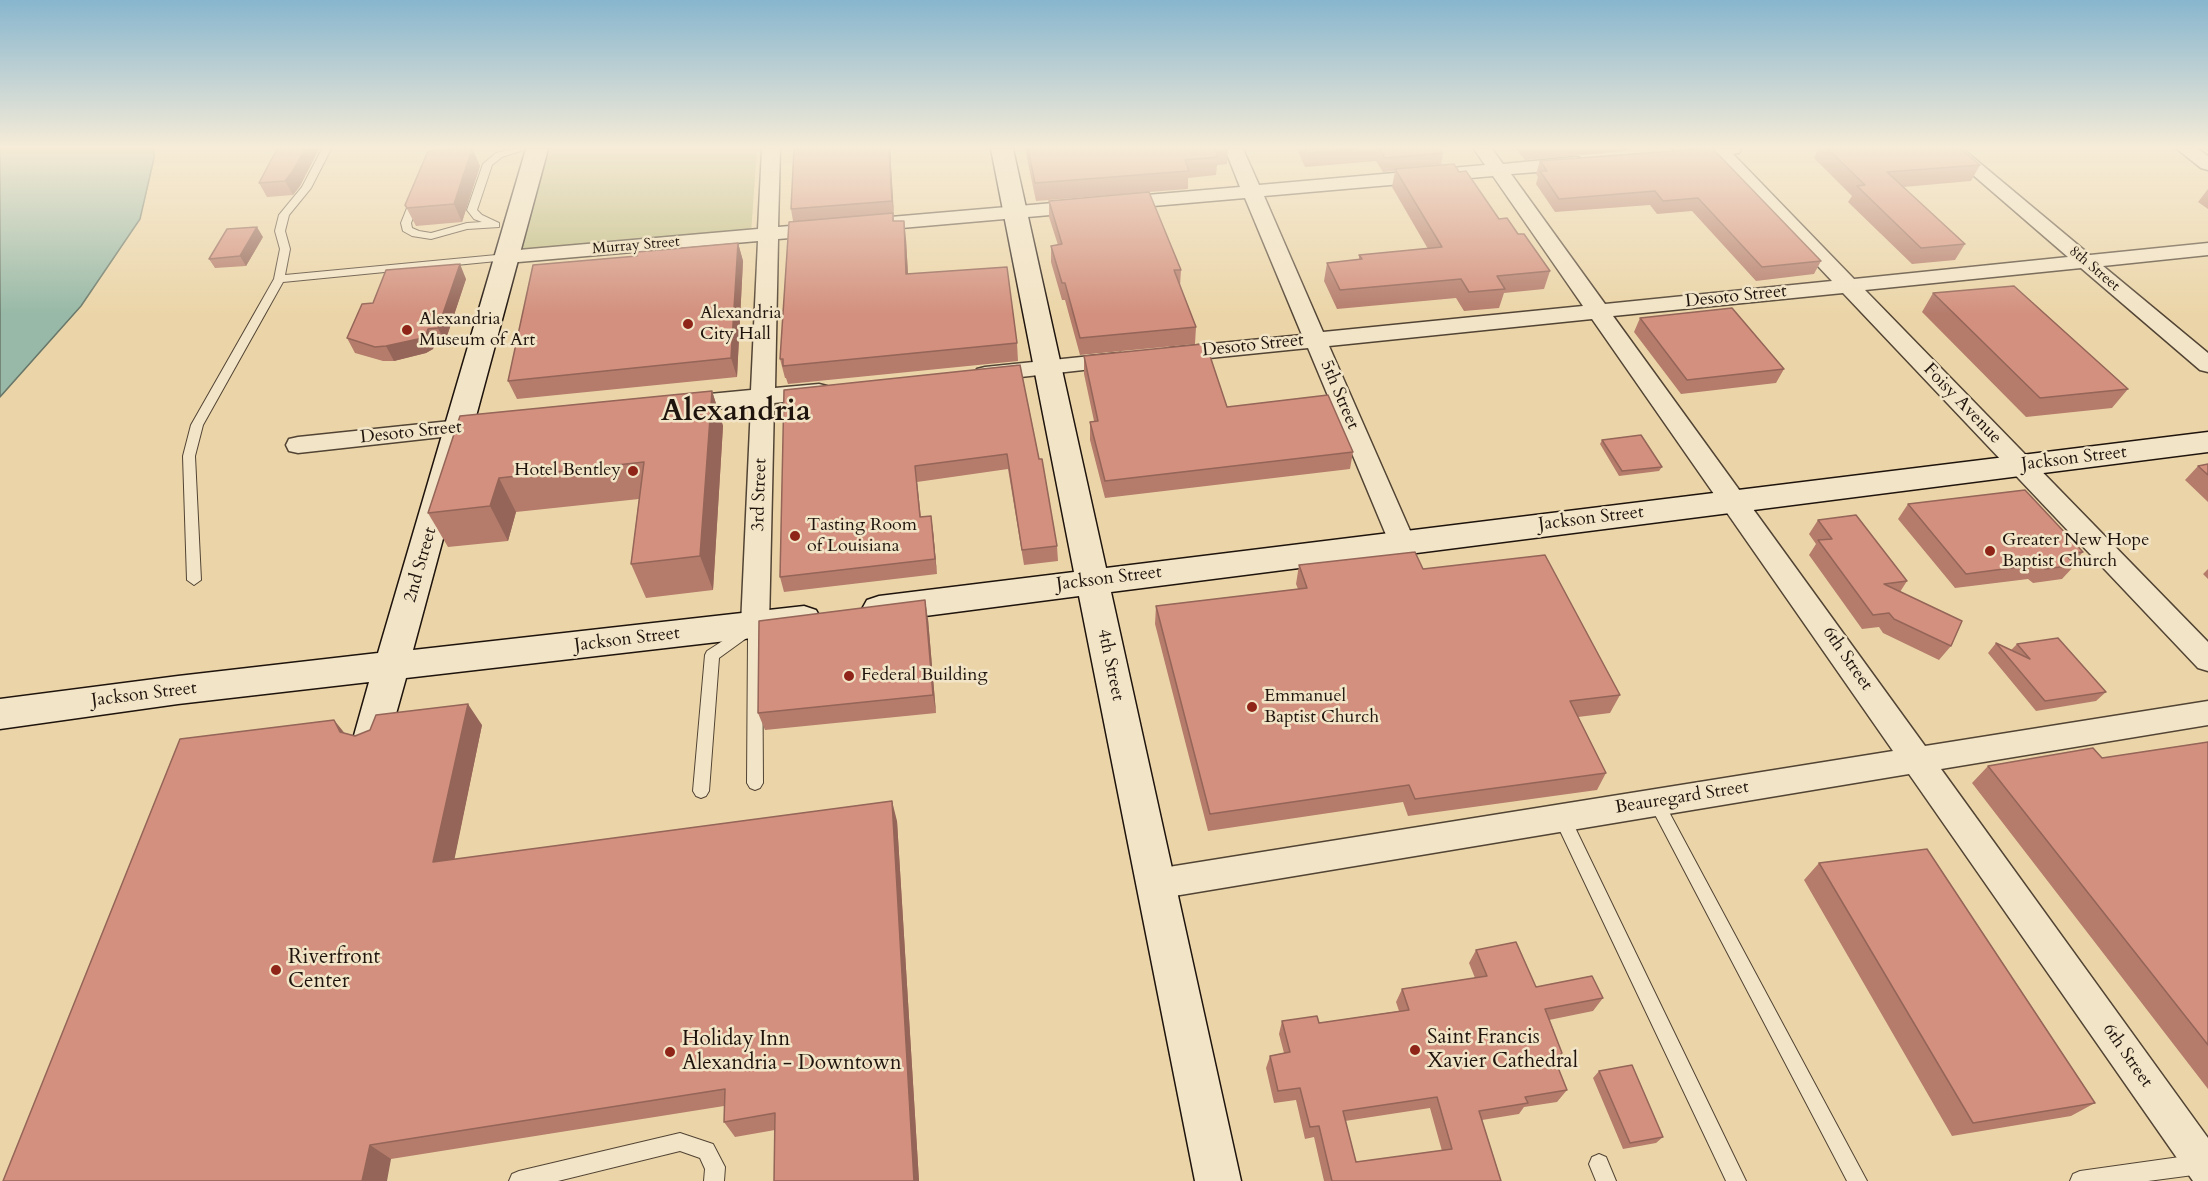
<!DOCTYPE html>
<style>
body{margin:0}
canvas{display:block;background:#ebd5a8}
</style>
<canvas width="2208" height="1181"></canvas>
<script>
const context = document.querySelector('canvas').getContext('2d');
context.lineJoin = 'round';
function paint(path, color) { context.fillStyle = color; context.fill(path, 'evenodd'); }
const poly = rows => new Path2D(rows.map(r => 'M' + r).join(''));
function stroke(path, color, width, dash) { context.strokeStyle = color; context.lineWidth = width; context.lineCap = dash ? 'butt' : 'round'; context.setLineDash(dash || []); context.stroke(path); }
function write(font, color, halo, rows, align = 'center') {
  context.font = font + ' Cardo,serif'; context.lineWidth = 5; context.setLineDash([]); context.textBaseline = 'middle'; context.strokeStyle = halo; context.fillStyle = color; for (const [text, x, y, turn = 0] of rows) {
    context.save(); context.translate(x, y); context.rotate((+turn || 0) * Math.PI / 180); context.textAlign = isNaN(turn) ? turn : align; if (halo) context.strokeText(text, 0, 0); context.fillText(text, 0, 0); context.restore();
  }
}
paint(poly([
 [543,149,757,149,751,233,511,255,527,222]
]), '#bebb83');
const water = poly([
 [0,149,154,149,154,158,140,219,81,306,0,397,0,149]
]);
paint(water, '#98b9a7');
stroke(water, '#687769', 1.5);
const service = poly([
 [322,149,331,149,311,188,289,215,285,231,290,249,285,275,507,254,512,257,507,260,283,282,203,425,195,456,201,580,194,585,187,580,183,456,191,425,274,279,280,249,275,231,279,215,302,187,322,149],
 [512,149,527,149,502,157,492,165,477,210,482,215,499,223,499,227,467,229,431,239,412,236,403,231,401,223,411,198,416,195,421,198,411,223,412,228,419,231,431,233,467,223,482,222,474,219,467,210,483,164,496,153,512,149],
 [755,620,760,621,762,625,763,783,760,788,755,790,750,788,747,783,748,637,719,658,709,791,706,796,701,798,696,796,693,791,705,655,707,651,755,620],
 [1656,795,1661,797,1867,1181,1847,1181,1651,807,1648,802,1651,797,1656,795],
 [1562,811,1568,813,1746,1181,1726,1181,1554,818,1556,813,1562,811],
 [680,1133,713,1144,725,1167,724,1181,704,1181,705,1169,700,1158,680,1151,558,1181,509,1181,512,1174,519,1171,680,1133],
 [1599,1154,1606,1157,1616,1181,1596,1181,1589,1164,1592,1157,1599,1154],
 [2201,1154,2208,1158,2208,1171,2201,1174,2148,1181,2070,1181,2073,1174,2080,1171,2201,1154]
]);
const minor = poly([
 [762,149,780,149,778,227,826,223,833,225,836,229,833,233,826,235,778,239,775,388,819,384,827,386,831,391,827,396,819,398,774,403,769,625,765,633,755,636,745,633,741,625,751,405,678,413,670,410,666,405,670,400,678,397,751,390,758,241,507,263,500,261,497,257,500,253,507,251,758,229,762,149],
 [1225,149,1243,149,1259,185,1485,165,1474,149,1492,149,1503,164,1576,157,1583,159,1585,163,1583,167,1576,169,1511,174,1605,304,1832,281,1714,156,1677,160,1670,158,1668,154,1675,149,1741,149,1739,153,1733,154,1854,279,2068,257,1943,149,1963,149,2090,255,2208,243,2208,255,2103,266,2208,353,2208,372,2200,370,2081,268,1865,290,2208,642,2208,671,2198,668,1843,293,1613,316,1925,746,2208,701,2208,725,1941,769,2208,1138,2208,1181,2193,1181,1909,774,1156,899,1144,895,1140,884,1144,873,1156,869,1893,751,1592,319,1329,346,1415,542,1411,549,1402,551,1393,549,1389,542,1308,348,1170,362,1162,360,1159,355,1162,350,1170,348,1302,335,1245,198,867,231,860,229,857,225,860,221,867,219,1240,187,1225,149],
 [1493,176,1583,306,1323,332,1264,196,1493,176],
 [2177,149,2198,149,2208,156,2208,170,2201,168,2177,149],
 [1120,353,1128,355,1131,360,1128,365,985,381,977,379,974,374,977,369,985,367,1120,353],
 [479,418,487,420,491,426,487,432,298,453,289,451,286,445,289,439,298,437,479,418]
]);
const secondary = poly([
 [526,149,548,149,413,650,804,606,816,610,821,619,816,628,804,632,406,678,389,739,384,750,371,754,358,750,353,739,369,682,178,704,0,729,0,699,178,676,378,653,526,149],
 [991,149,1013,149,1106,568,2208,432,2208,452,1111,592,1241,1181,1195,1181,1079,596,879,622,867,618,862,609,867,600,879,596,1074,572,991,149]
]);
stroke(service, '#524434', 2);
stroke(minor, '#524434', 3);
stroke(secondary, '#1f140d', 3);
paint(service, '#f2e4c6');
paint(minor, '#f2e4c6');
paint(secondary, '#f2e4c6');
paint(poly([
 [277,149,319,149,300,186,293,195,267,197,259,183],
 [459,149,473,149,480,166,462,222,416,226,405,205],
 [1025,149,1228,149,1227,164,1217,165,1216,175,1188,178,1188,189,1149,192,1181,270,1180,286,1196,327,1195,344,1080,355,1065,300,1062,300,1051,262,1051,246,1058,245,1049,217,1049,201,1138,193,1036,201],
 [1297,149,1441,149,1443,153,1441,165,1459,172,1499,219,1518,234,1550,271,1544,289,1504,293,1499,308,1464,311,1456,298,1337,309,1324,281,1327,263,1359,260,1359,255,1428,249,1392,187,1395,171,1383,172,1376,161,1305,167],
 [1516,149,1628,149,1628,151,1525,160],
 [1699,149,1821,261,1814,274,1756,281,1692,211,1657,214,1650,205,1555,212,1536,184,1538,177,1536,174,1540,161],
 [1818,149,1961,149,1980,165,1971,181,1903,187,1965,244,1955,260,1912,264,1848,202,1852,196,1814,158],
 [891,165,894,221,906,239,908,274,1017,343,1018,361,788,384,786,378,785,378,780,359,793,221,791,209],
 [2208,189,2208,209,2198,202],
 [263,237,246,266,215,268,209,259],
 [738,243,743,261,737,377,517,399,508,381,637,256],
 [466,279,445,342,435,343,433,349,426,353,394,361,383,361,355,353,347,338,373,303],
 [1933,293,2128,389,2112,408,2026,417,1922,312],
 [1640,318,1784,369,1776,383,1681,394,1634,332],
 [1084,356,1353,452,1350,469,1105,498,1090,440,1090,422,1094,421,1084,374],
 [1020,365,1057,546,1058,561,1024,565,1008,469,917,482,921,517,933,531,937,574,784,592,780,577],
 [712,391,723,426,713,590,646,598,631,564,639,499,516,512,508,541,448,547,428,513,460,416],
 [1602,440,1662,467,1659,471,1619,476,1600,444],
 [2208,464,2208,502,2185,480,2198,466],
 [1908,504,2083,552,2073,563,2075,565,2062,579,2033,583,2028,579,1955,588,1898,519],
 [1818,520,1907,581,1900,592,1951,646,1939,660,1883,633,1879,627,1862,629,1809,555,1816,544,1809,534],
 [1299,565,1423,569,1620,695,1610,713,1578,717,1606,773,1597,790,1408,816,1403,802,1208,831,1155,624,1156,606,1298,589,1296,584],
 [2208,569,2208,579,2203,574],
 [928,619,936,713,765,730,758,713],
 [1996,643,2011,650,2017,644,2106,692,2096,701,2036,711,1988,653],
 [482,725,454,859,897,821,919,1181,774,1181,775,1130,735,1137,724,1122,724,1106,391,1159,3,1181,345,733,355,736],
 [2208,742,2208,1089,1972,783,1988,766,2102,758],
 [1819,863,2095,1103,2071,1116,1952,1136,1804,880],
 [1476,950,1536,987,1603,998,1593,1011,1549,1020,1562,1053,1556,1062,1567,1090,1557,1102,1524,1107,1519,1114,1482,1120,1501,1181,1324,1181,1314,1137,1305,1139,1296,1100,1274,1103,1266,1068,1270,1056,1284,1053,1279,1034,1282,1021,1319,1023,1399,1011,1396,1002,1402,989,1475,978,1469,963],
 [1430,1108,1442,1151,1356,1162,1345,1121],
 [1599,1071,1663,1137,1656,1143,1623,1149,1593,1078]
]), '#b57c6c');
paint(poly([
 [305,149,319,149,300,186,293,195,285,181],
 [472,149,480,166,462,222,454,204],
 [889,149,891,149,891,165,894,215,892,201],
 [904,221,906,239,909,293,906,274],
 [257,227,263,237,246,266,240,256],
 [738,243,743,261,737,377,731,358],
 [460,264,466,279,445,342,438,328],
 [428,329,435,343,433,349,426,353,394,361,386,346],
 [712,391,723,426,713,590,700,556],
 [499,478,516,512,508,541,490,506],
 [931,516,933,531,937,574,935,559],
 [925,600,928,619,936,713,933,695],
 [468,704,482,725,450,881,433,862],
 [334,720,351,741,340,732],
 [892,801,897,821,919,1181,914,1181],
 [370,1145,391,1159,387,1181,362,1181]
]), '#946558');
const building = poly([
 [277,149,305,149,292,172,285,181,259,183,277,149],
 [459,149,472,149,454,204,407,208,405,205,428,151,459,149],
 [794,149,889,149,892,201,791,209,794,149],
 [1028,149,1215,149,1218,157,1185,160,1189,171,1035,183,1028,149],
 [1305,149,1359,149,1307,153,1305,149],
 [1380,149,1441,149,1443,153,1385,158,1380,149],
 [1699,149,1713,149,1821,261,1762,267,1698,198,1663,201,1655,191,1559,199,1540,171,1547,171,1540,161,1699,149],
 [1828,149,1961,149,1980,165,1887,172,1965,244,1921,248,1857,186,1865,185,1828,149],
 [1454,164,1459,172,1466,171,1499,219,1507,218,1518,234,1524,234,1550,271,1497,276,1505,289,1469,292,1461,279,1340,290,1327,263,1362,259,1359,255,1442,247,1395,169,1454,164],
 [1149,192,1181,270,1174,270,1196,327,1080,338,1065,283,1062,283,1051,246,1062,244,1049,201,1149,192],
 [893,213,893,221,904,221,906,274,1007,267,1017,343,783,366,783,359,780,359,789,222,893,213],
 [257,227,240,256,209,259,227,229,257,227],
 [738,243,731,358,508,381,533,265,637,256,637,252,738,243],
 [460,264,438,328,428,329,426,335,418,339,386,346,375,347,347,338,362,304,373,303,386,270,460,264],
 [2014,286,2128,389,2040,398,1933,293,2014,286],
 [1732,308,1784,369,1687,380,1640,318,1732,308],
 [1203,344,1206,353,1209,353,1227,407,1328,395,1353,452,1105,481,1090,422,1098,421,1084,356,1203,344],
 [1020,365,1039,459,1042,459,1057,546,1022,550,1007,454,915,466,920,517,931,516,935,559,780,577,784,390,1020,365],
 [712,391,700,556,631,564,644,462,499,478,490,506,428,513,460,416,712,391],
 [1641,435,1662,467,1622,471,1602,440,1641,435],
 [2208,464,2208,475,2198,466,2208,464],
 [2025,490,2083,552,2065,554,2075,565,2045,569,2041,564,1966,574,1908,504,2025,490],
 [1856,515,1907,581,1884,584,1962,621,1951,646,1894,619,1889,613,1873,615,1818,540,1832,539,1818,520,1856,515],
 [1415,552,1423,569,1545,555,1620,695,1570,701,1606,773,1415,799,1409,785,1210,814,1156,606,1307,588,1299,565,1415,552],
 [925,600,933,695,758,713,759,621,925,600],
 [2058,638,2106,692,2045,701,1996,643,2030,659,2017,644,2058,638],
 [468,704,433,862,892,801,914,1181,774,1181,775,1113,724,1122,725,1089,370,1145,362,1181,3,1181,180,739,334,720,340,732,355,736,370,730,376,715,468,704],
 [2208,742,2208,1045,1988,766,2093,748,2102,758,2208,742],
 [1927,849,2095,1103,1973,1123,1819,863,1927,849],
 [1516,942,1536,987,1592,976,1603,998,1545,1009,1562,1053,1555,1060,1567,1090,1525,1097,1528,1103,1479,1111,1501,1181,1332,1181,1319,1126,1310,1127,1300,1088,1278,1091,1270,1056,1290,1052,1282,1021,1317,1016,1319,1023,1409,1010,1402,989,1487,976,1476,950,1516,942],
 [1437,1097,1452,1149,1356,1162,1343,1111,1437,1097],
 [1632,1065,1663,1137,1630,1143,1599,1071,1632,1065]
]);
paint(building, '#d3907e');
stroke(building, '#946558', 1.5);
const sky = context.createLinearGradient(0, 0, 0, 314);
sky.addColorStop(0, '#88b6ce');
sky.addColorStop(0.47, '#f6ecd8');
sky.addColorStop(1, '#f6ecd800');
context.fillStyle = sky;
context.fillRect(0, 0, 2208, 314);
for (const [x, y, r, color] of [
 [688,324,6,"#8f2418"],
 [407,330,6,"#8f2418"],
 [633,471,6,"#8f2418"],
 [795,536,6,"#8f2418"],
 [1990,551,6,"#8f2418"],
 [849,676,6,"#8f2418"],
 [1252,707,6,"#8f2418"],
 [276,970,6,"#8f2418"],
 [1415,1050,6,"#8f2418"],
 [670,1052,6,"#8f2418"]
]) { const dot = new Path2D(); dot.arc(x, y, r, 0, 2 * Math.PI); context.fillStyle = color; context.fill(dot); stroke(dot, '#f2e4c6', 2); }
write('15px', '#1f140d', '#f2e4c6', [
 ["Murray Street",636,246,-5],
 ["8th Street",2094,269,40]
]);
write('18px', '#1f140d', '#f2e4c6', [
 ["Desoto Street",1736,297,-6],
 ["Desoto Street",1253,346,-6],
 ["5th Street",1339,395,67],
 ["Foisy Avenue",1962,404,46],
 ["Desoto Street",411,433,-6],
 ["Jackson Street",2074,459,-7],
 ["3rd Street",760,495,-88],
 ["Jackson Street",1591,519,-7],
 ["2nd Street",421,565,-74],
 ["Jackson Street",1109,579,-7],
 ["Jackson Street",627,640,-7],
 ["6th Street",1847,659,55],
 ["4th Street",1110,665,78],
 ["Jackson Street",144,695,-7],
 ["Beauregard Street",1682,798,-9],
 ["6th Street",2127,1056,55]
]);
write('18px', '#1f140d', '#f2e4c6', [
 ["Alexandria",700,314],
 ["City Hall",700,335],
 ["Alexandria",419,320],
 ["Museum of Art",419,341],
 ["Hotel Bentley",621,471,"right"],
 ["Tasting Room",807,526],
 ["of Louisiana",807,547],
 ["Greater New Hope",2002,541],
 ["Baptist Church",2002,562],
 ["Federal Building",861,676],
 ["Emmanuel",1264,697],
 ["Baptist Church",1264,718]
], 'left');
write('21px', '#1f140d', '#f2e4c6', [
 ["Riverfront",288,958],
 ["Center",288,982],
 ["Saint Francis",1427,1038],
 ["Xavier Cathedral",1427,1062],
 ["Holiday Inn",682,1040],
 ["Alexandria - Downtown",682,1064]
], 'left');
write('bold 30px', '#1f140d', '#f2e4c6', [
 ["Alexandria",736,413]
]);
</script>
